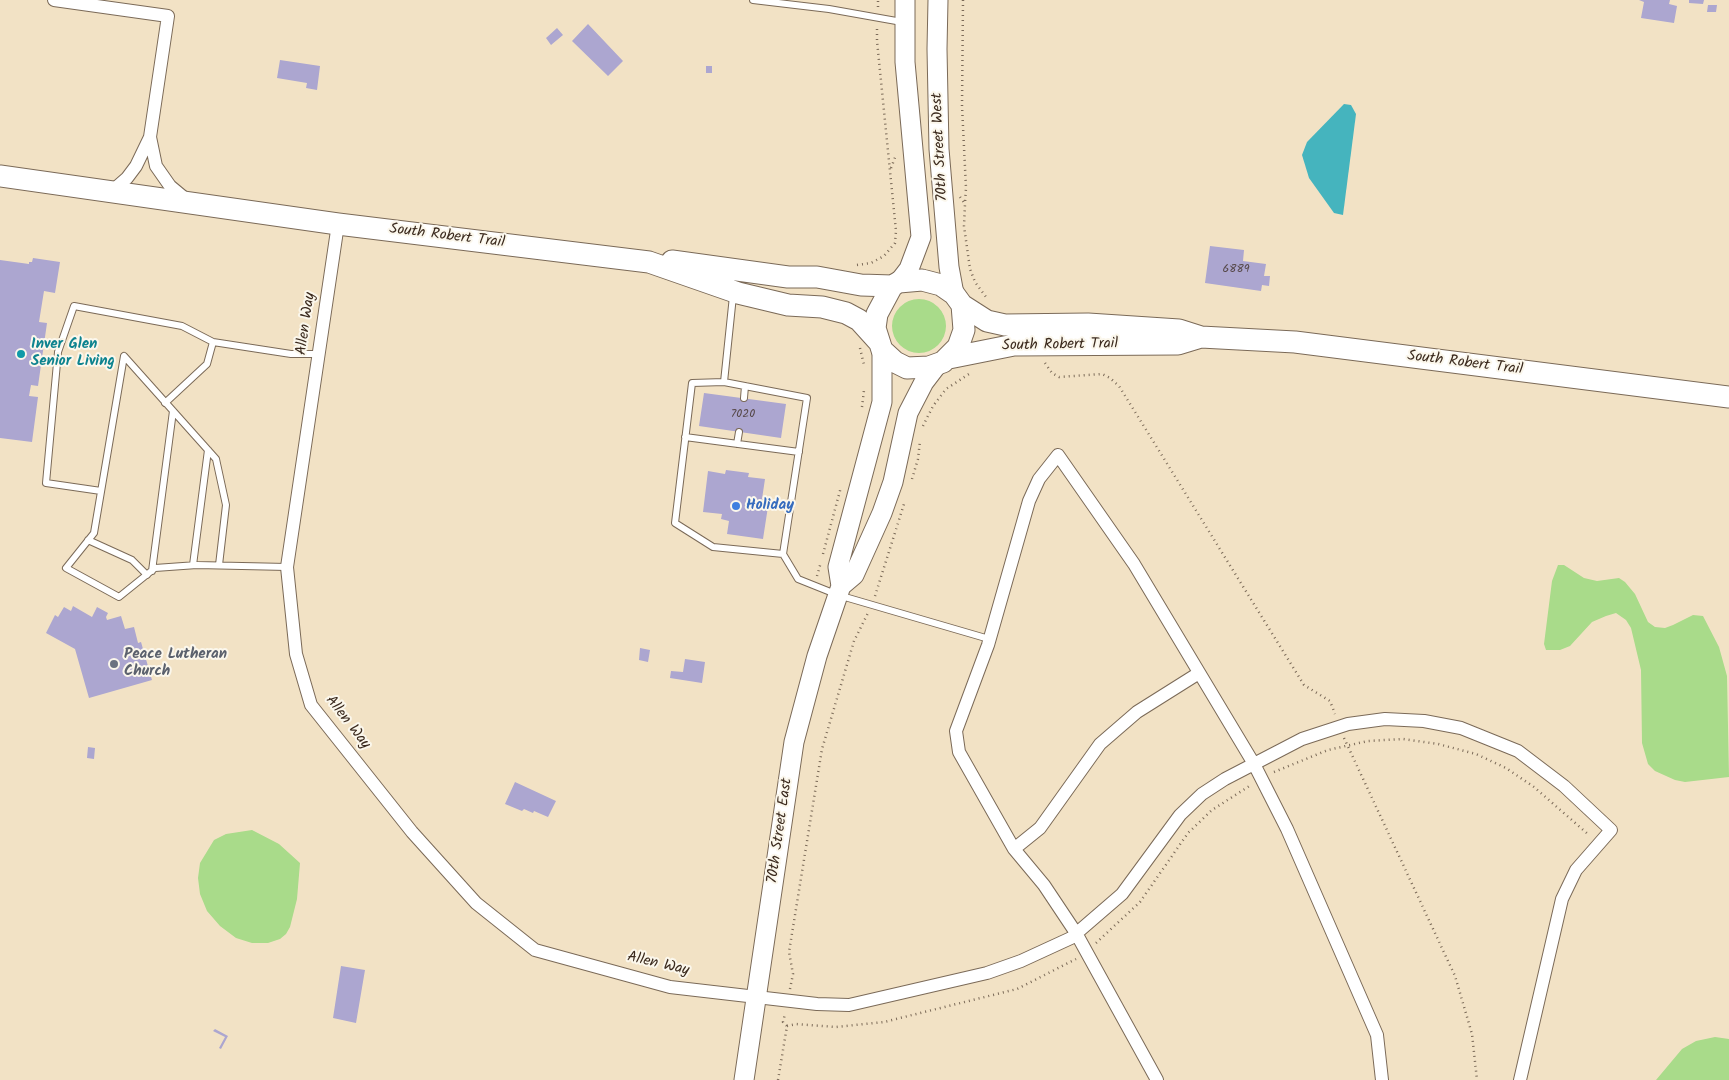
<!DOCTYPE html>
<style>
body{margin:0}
canvas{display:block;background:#f2e2c5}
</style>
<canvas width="1729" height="1080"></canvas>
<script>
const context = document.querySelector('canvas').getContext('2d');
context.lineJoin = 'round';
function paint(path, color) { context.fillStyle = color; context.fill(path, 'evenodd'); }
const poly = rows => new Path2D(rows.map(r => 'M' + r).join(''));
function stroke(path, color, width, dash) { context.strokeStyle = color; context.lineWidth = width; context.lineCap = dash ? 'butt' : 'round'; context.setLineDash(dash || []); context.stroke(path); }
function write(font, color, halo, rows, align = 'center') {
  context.font = font + ' Kalam,sans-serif'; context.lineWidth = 4; context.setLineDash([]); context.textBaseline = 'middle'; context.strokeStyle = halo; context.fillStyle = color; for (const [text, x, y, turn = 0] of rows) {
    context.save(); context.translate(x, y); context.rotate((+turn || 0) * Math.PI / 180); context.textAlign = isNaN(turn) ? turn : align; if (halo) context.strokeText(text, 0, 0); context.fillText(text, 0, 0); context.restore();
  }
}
paint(poly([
 '892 326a27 27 0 1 1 54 0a27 27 0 1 1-54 0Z',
 [1558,565,1564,565,1584,578,1597,581,1619,578,1625,582,1635,594,1648,622,1655,627,1665,628,1673,625,1693,615,1703,616,1719,647,1727,676,1729,777,1685,782,1675,780,1655,771,1648,764,1642,743,1641,670,1631,628,1626,620,1616,613,1606,616,1592,622,1570,646,1560,650,1546,650,1544,644,1552,581],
 [252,830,279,844,300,863,297,899,290,927,286,934,280,939,268,943,252,943,236,938,220,926,207,911,200,894,198,878,200,863,214,840,226,834],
 [1715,1037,1729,1039,1729,1080,1656,1080,1682,1049,1696,1041]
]), '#a9db8a');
paint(poly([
 [1344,104,1351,105,1356,114,1343,215,1334,213,1309,178,1302,155,1307,142]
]), '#45b4be');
paint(poly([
 [1639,0,1670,0,1669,4,1677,6,1674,23,1641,18,1644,2],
 [1689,0,1704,0,1703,4,1689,3],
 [1708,5,1717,5,1716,12,1707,12],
 [588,24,623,61,608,76,572,41],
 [557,28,563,35,551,45,546,38],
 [280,60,320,66,317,90,306,88,307,83,277,78],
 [706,66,712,66,712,73,706,73],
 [1210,246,1244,250,1243,261,1266,264,1264,276,1270,276,1269,286,1262,285,1261,291,1205,283],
 [33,258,60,262,55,293,44,291,39,322,47,323,38,386,31,385,29,396,38,397,32,442,0,438,0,260,29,264,29,262,32,262],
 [704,393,786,404,781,438,699,426],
 [726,470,749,473,748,477,765,479,762,499,769,500,763,539,727,534,729,521,721,519,722,514,703,512,708,471,725,474],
 [73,606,92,617,97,607,108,613,106,617,107,620,121,616,125,629,134,627,138,643,141,642,152,680,89,698,75,649,46,633,55,615,58,617,64,607,71,611],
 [640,648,650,650,648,662,639,660],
 [685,659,705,662,702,683,670,678,671,671,683,672],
 [88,747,95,748,94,759,87,758],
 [515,782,556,801,548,817,534,811,533,813,524,809,522,811,505,804],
 [341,966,365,970,356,1023,333,1018],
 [215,1029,228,1036,221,1049,219,1048,225,1037,213,1031]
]), '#aca6d0');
const lane = poly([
 [753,0,829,9,902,22],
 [733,296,724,382,692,383,675,523,713,547,783,554,798,579,838,595,989,639],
 [724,382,807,398,783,554],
 [744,398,745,386],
 [165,403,207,364,213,342,291,354,319,354],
 [685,437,799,452],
 [737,444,739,432],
 [101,491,46,483,58,352,74,306,182,326,213,342],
 [88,540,132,560,147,575],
 [193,565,208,450],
 [219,565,226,505,216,459,124,356,94,533,66,568,119,597,155,568,197,565,287,567],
 [152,571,173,411]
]);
const street = poly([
 [54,0,168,16,150,137,136,166,127,178,111,192],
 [150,137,156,166,170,186,188,201],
 [338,224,287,567,296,654,311,705,412,832,476,903,535,950,670,987,817,1004,849,1005,987,973,1021,961,1071,938,1122,894,1180,815,1202,794,1225,779,1302,739,1348,724,1385,719,1424,721,1461,728,1518,751,1564,786,1611,830,1576,870,1562,899,1520,1080],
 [1014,849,1040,828,1100,744,1137,712,1199,673],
 [1157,1080,1076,933,1044,885,1014,849,959,752,956,731,988,645,1029,501,1039,479,1058,455,1134,564,1254,764,1287,829,1377,1035,1382,1080]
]);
const secondary = poly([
 [938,0,937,49,939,149,949,267,954,294],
 [899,282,909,269,921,237,905,62,905,0],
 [841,586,854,575,882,513,893,482,908,413,924,382,937,365],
 [744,1080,794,742,817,656,841,586,838,567,882,402,882,350]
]);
const primary = poly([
 [0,176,338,224,649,262,738,293,788,305,822,307,846,313,859,320,878,341],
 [672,261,788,277,817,277,861,285,892,286],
 [922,280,941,285,954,294,962,305,964,330,958,347,943,362,929,367,907,368,895,362,882,350,875,328,877,314,892,286,899,282,922,280],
 [962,305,987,321,1005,325,1088,324,1179,330,1201,337,1295,342,1729,397],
 [949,358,1014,345,1178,344,1201,337]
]);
stroke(lane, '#7b6a58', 8);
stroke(street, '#7b6a58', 14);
stroke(secondary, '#7b6a58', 21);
stroke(primary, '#7b6a58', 23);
stroke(poly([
 [963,0,962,106,966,188,965,203],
 [878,7,878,0],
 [891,168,896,155],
 [960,197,965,204,964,226,970,269,975,282,986,297],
 [857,265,871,263,884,256,895,243,896,231,877,41,877,28],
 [860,348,864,365],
 [1045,363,1052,373,1059,377,1102,374,1110,378,1119,386,1304,685,1330,701,1335,714],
 [862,407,864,390],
 [923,426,933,406,946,389,972,372],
 [912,479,918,459,920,441],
 [823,554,841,487],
 [817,576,821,562],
 [875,596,904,504],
 [1344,738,1455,976,1472,1034,1477,1080],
 [1274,772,1328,750,1368,741,1403,739,1438,744,1476,754,1506,768,1534,787,1589,835],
 [1096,943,1140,902,1188,833,1212,810,1251,785],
 [790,989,793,974,789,952,822,749,854,641,868,613],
 [787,1026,796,1024,836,1027,884,1022,1017,989,1076,959],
 [778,1080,787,1026,783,1022,785,1014]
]), '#7b6a58', 2.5, [1, 4]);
stroke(lane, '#fff', 6);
stroke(street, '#fff', 12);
stroke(secondary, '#fff', 19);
stroke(primary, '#fff', 21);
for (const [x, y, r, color] of [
 [21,354,5,"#0f9aa8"],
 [736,506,5,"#3f7fe0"],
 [114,664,5,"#6b7280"]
]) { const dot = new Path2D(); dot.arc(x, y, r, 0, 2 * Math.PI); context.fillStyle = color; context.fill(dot); stroke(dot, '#fbf7ec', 2); }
write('12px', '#57494a', null, [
 ["6889",1236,270],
 ["7020",743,415]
]);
write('15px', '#3b2a1e', '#fbf7ec', [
 ["70th Street West",941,147,-93],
 ["South Robert Trail",447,237,7],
 ["Allen Way",307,324,-82],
 ["South Robert Trail",1060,346,-1],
 ["South Robert Trail",1465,364,7],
 ["Allen Way",347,723,52],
 ["70th Street East",781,831,-82],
 ["Allen Way",658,965,13]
]);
write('bold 15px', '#0d838f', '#fbf7ec', [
 ["Inver Glen",31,345],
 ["Senior Living",31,362]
], 'left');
write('bold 15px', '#366cbe', '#fbf7ec', [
 ["Holiday",746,506]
], 'left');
write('bold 15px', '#5b616d', '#fbf7ec', [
 ["Peace Lutheran",124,655],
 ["Church",124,672]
], 'left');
</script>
